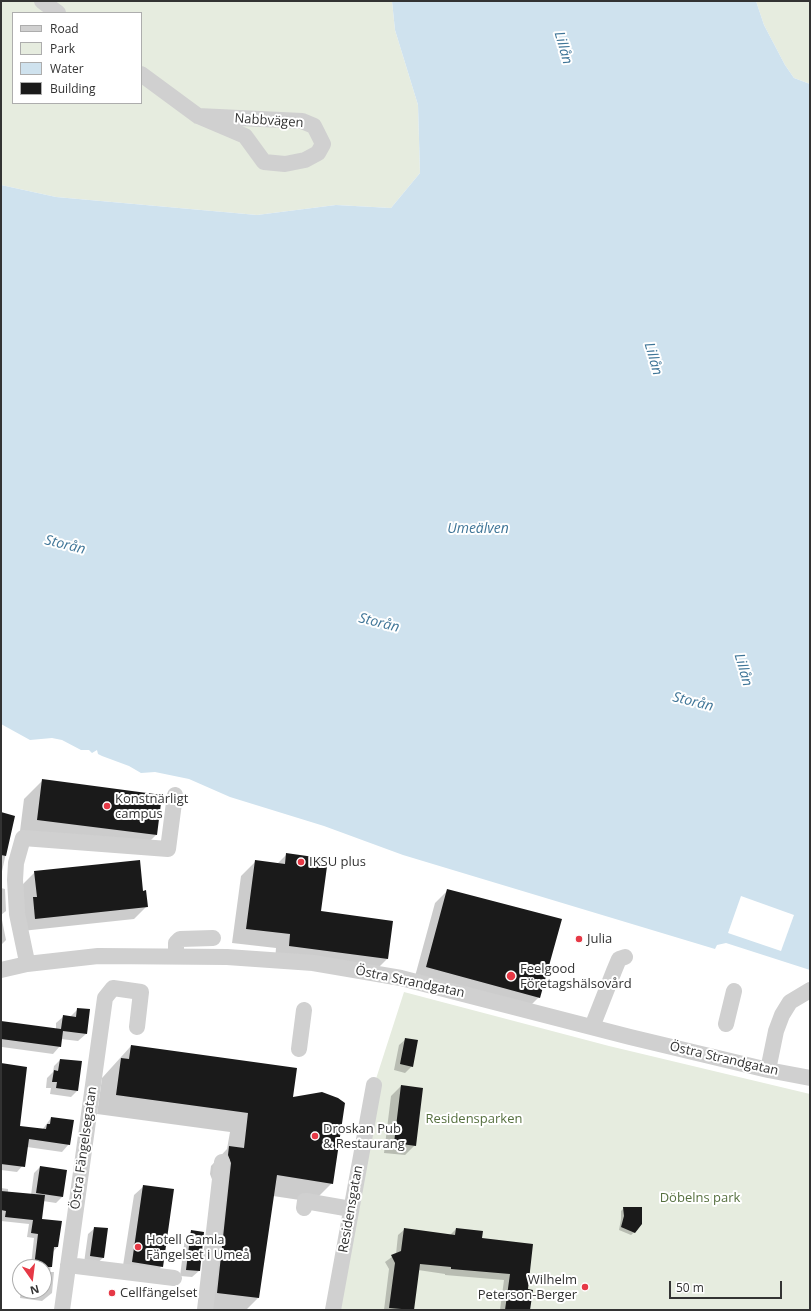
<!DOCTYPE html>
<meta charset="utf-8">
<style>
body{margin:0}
#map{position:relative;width:811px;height:1311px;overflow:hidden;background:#fff;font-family:"Open Sans",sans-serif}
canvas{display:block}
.frame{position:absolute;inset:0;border:2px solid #333;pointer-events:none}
.legend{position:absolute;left:12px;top:12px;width:130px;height:92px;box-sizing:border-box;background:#fff;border:1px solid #adadad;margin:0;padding:5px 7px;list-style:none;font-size:12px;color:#333}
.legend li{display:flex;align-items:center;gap:8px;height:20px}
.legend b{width:20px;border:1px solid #adadad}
.north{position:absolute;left:12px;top:1259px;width:40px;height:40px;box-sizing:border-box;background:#fff;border:1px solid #adadad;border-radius:50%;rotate:166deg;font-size:11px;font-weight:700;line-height:16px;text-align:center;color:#333}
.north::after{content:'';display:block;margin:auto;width:14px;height:18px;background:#e63946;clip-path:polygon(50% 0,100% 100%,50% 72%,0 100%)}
.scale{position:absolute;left:669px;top:1281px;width:113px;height:18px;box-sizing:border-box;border:2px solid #333;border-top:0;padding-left:5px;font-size:12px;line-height:14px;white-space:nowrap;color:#333;-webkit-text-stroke:3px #fff;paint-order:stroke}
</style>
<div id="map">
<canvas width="811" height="1311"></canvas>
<div class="frame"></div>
<ul class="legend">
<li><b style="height:5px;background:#d0d0d0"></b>Road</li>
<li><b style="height:11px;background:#e6ecdf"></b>Park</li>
<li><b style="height:11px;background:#cfe2ee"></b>Water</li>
<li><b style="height:11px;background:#1a1a1a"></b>Building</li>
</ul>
<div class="north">N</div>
<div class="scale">50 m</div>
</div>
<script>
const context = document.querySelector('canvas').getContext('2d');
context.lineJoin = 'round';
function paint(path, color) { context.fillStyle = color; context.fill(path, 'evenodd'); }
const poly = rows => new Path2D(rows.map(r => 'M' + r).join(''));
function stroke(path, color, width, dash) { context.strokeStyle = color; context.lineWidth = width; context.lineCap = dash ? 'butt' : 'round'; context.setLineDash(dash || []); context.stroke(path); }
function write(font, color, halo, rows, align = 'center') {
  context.font = font + ' "Open Sans",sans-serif'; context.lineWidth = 4; context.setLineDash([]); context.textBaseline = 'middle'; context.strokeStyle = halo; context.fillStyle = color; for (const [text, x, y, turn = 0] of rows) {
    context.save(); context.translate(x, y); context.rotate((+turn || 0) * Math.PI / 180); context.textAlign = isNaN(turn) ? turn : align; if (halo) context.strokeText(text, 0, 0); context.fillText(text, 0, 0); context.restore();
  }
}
paint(poly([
 [1,1,392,1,395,30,418,105,420,173,391,208,336,205,257,215,56,197,1,185],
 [13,13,141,13,141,103,13,103],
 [756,1,810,1,810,84,794,78,785,65,764,25],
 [404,992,609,1046,810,1094,810,1310,333,1310,374,1085]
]), '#e6ecdf');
paint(poly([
 [392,1,756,1,764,25,785,65,794,78,810,84,810,970,726,943,717,945,715,949,403,855,324,826,230,797,189,779,155,772,141,773,129,766,102,756,98,754,97,750,92,753,89,750,81,750,62,740,52,738,30,740,1,724,1,185,56,197,257,215,336,205,391,208,420,173,418,105,395,30]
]), '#cfe2ee');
paint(poly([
 [741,896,794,915,781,951,728,933]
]), '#fff');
paint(poly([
 [43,780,156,835,137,854,19,839,24,799],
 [1,813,14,816,1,876],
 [287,854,320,912,392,922,387,959,373,973,275,960,276,948,232,943,241,876,255,862,277,864],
 [35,872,142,892,147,906,134,919,22,931,22,885],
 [1,888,5,889,6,911,1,915,6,940,1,945],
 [448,890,539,997,526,1010,414,980,435,903],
 [78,1009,86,1034,78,1041,61,1039,60,1046,53,1054,2,1047,1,1054,1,1022,56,1029,56,1023,64,1016,70,1017],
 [406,1039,412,1066,405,1073,394,1070,399,1045],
 [131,1046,291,1098,332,1183,313,1202,273,1196,258,1298,246,1310,198,1310,213,1182,210,1174,211,1166,227,1149,230,1132,97,1114,102,1078],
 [60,1060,77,1091,71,1097,50,1094,51,1088,46,1088,47,1078,53,1072,54,1066],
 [1,1064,19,1127,42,1130,51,1118,69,1144,62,1152,27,1147,24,1164,17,1172,1,1170],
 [401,1086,415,1145,405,1155,384,1153,391,1096],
 [40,1167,63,1196,56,1203,43,1201,41,1220,57,1247,53,1252,50,1272,54,1272,52,1293,42,1301,20,1298,21,1291,44,1291,44,1267,28,1267,31,1265,34,1238,27,1237,29,1224,1,1221,1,1188,8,1189,8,1192,31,1195,34,1173],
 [144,1186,162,1266,152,1276,122,1272,134,1195],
 [624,1208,638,1229,631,1235,619,1230,621,1219,621,1211],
 [95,1228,103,1258,96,1264,84,1263,88,1234],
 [405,1229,450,1235,456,1229,481,1239,527,1290,529,1310,500,1310,504,1280,445,1275,445,1274,418,1270,413,1310,384,1310,389,1269,385,1262,396,1254,398,1235],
 [191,1232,199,1271,192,1277,180,1276,185,1238]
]), '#0003');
paint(poly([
 [42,779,162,795,157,835,37,820],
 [1,812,15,816,6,856,1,855],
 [286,853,328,859,321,911,393,921,388,959,289,946,290,934,246,929,255,860,285,864],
 [140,860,143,891,146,890,148,907,35,919,33,897,37,897,34,871],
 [447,889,562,919,540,998,426,967],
 [77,1008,90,1009,87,1034,63,1031,61,1047,1,1039,1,1021,61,1029,63,1015,76,1017],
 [405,1038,418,1040,413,1067,400,1064],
 [131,1045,297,1068,293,1097,322,1092,338,1098,345,1103,333,1184,277,1175,259,1298,217,1293,231,1163,228,1155,229,1146,244,1148,248,1113,116,1095,121,1058,129,1059],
 [60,1059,82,1061,78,1091,56,1088,57,1082,52,1082,54,1070,58,1071],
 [1,1063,27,1067,20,1126,46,1129,47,1124,50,1124,51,1117,74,1120,70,1145,29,1139,25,1167,1,1164],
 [401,1085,423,1088,416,1146,394,1143],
 [40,1166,67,1170,63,1197,36,1193],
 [143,1185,174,1189,163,1267,132,1262],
 [1,1191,45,1195,42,1219,62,1221,58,1247,54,1247,52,1267,34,1267,38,1234,31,1233,33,1220,5,1217,6,1211,1,1210],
 [623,1207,642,1207,642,1224,635,1233,621,1227,624,1216],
 [94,1227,108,1228,104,1258,90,1256],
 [404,1228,455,1235,456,1228,483,1231,482,1238,533,1244,528,1289,533,1290,530,1310,505,1310,510,1274,451,1269,451,1267,420,1264,414,1310,389,1308,395,1263,391,1255,401,1251],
 [191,1230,204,1232,200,1271,186,1270]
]), '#1a1a1a');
stroke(poly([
 [42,1,58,13],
 [141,74,198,116,245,136,264,162,285,164,305,160,318,153,323,144,314,126,302,121,198,116],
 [176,956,176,943,180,939,213,938],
 [26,957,17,914,15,880,16,863,23,838,168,849,175,795],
 [1,970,27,964,98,956,227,957,313,963,401,978,630,1037,768,1070,810,1078],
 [726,1024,734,991],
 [592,1027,614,971,619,959,625,957],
 [299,1049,304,1010],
 [768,1070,776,1031,782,1015,790,1002,810,990],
 [304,1208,305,1201,351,1209],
 [68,1265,174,1278],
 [62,1310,105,998,113,988,141,992,137,1027],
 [205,1310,222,1162],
 [333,1310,374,1085]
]), '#d0d0d0', 16);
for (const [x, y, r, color] of [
 [107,806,4,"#e63946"],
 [301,862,4,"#e63946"],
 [579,939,4,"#e63946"],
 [511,976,5,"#e63946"],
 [315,1136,4,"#e63946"],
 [138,1247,4,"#e63946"],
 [585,1287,4,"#e63946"],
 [112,1293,4,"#e63946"]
]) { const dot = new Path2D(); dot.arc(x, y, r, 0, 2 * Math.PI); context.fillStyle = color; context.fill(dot); stroke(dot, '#fff', 1.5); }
write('13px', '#333', '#fff', [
 ["Nabbvägen",269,121,4],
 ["Östra Strandgatan",410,982,12],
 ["Östra Strandgatan",724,1059,13],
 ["Östra Fängelsegatan",84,1148,-82],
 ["Residensgatan",351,1209,-80]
]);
write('13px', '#333', '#fff', [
 ["Konstnärligt",115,799],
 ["campus",115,814],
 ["IKSU plus",309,862],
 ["Julia",587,939],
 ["Feelgood",520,969],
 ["Företagshälsovård",520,984],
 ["Droskan Pub",323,1129],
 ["& Restaurang",323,1144],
 ["Hotell Gamla",146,1240],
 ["Fängelset i Umeå",146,1255],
 ["Wilhelm",577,1280,"right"],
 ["Peterson-Berger",577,1295,"right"],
 ["Cellfängelset",120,1293]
], 'left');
write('13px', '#56703f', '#fff', [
 ["Residensparken",474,1119],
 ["Döbelns park",700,1198]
]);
write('italic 14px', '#3f7597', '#fff', [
 ["Lillån",563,48,74],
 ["Lillån",653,359,74],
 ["Umeälven",478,529],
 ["Storån",65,545,14],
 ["Storån",379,623,14],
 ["Lillån",743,670,74],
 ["Storån",693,702,14]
]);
</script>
